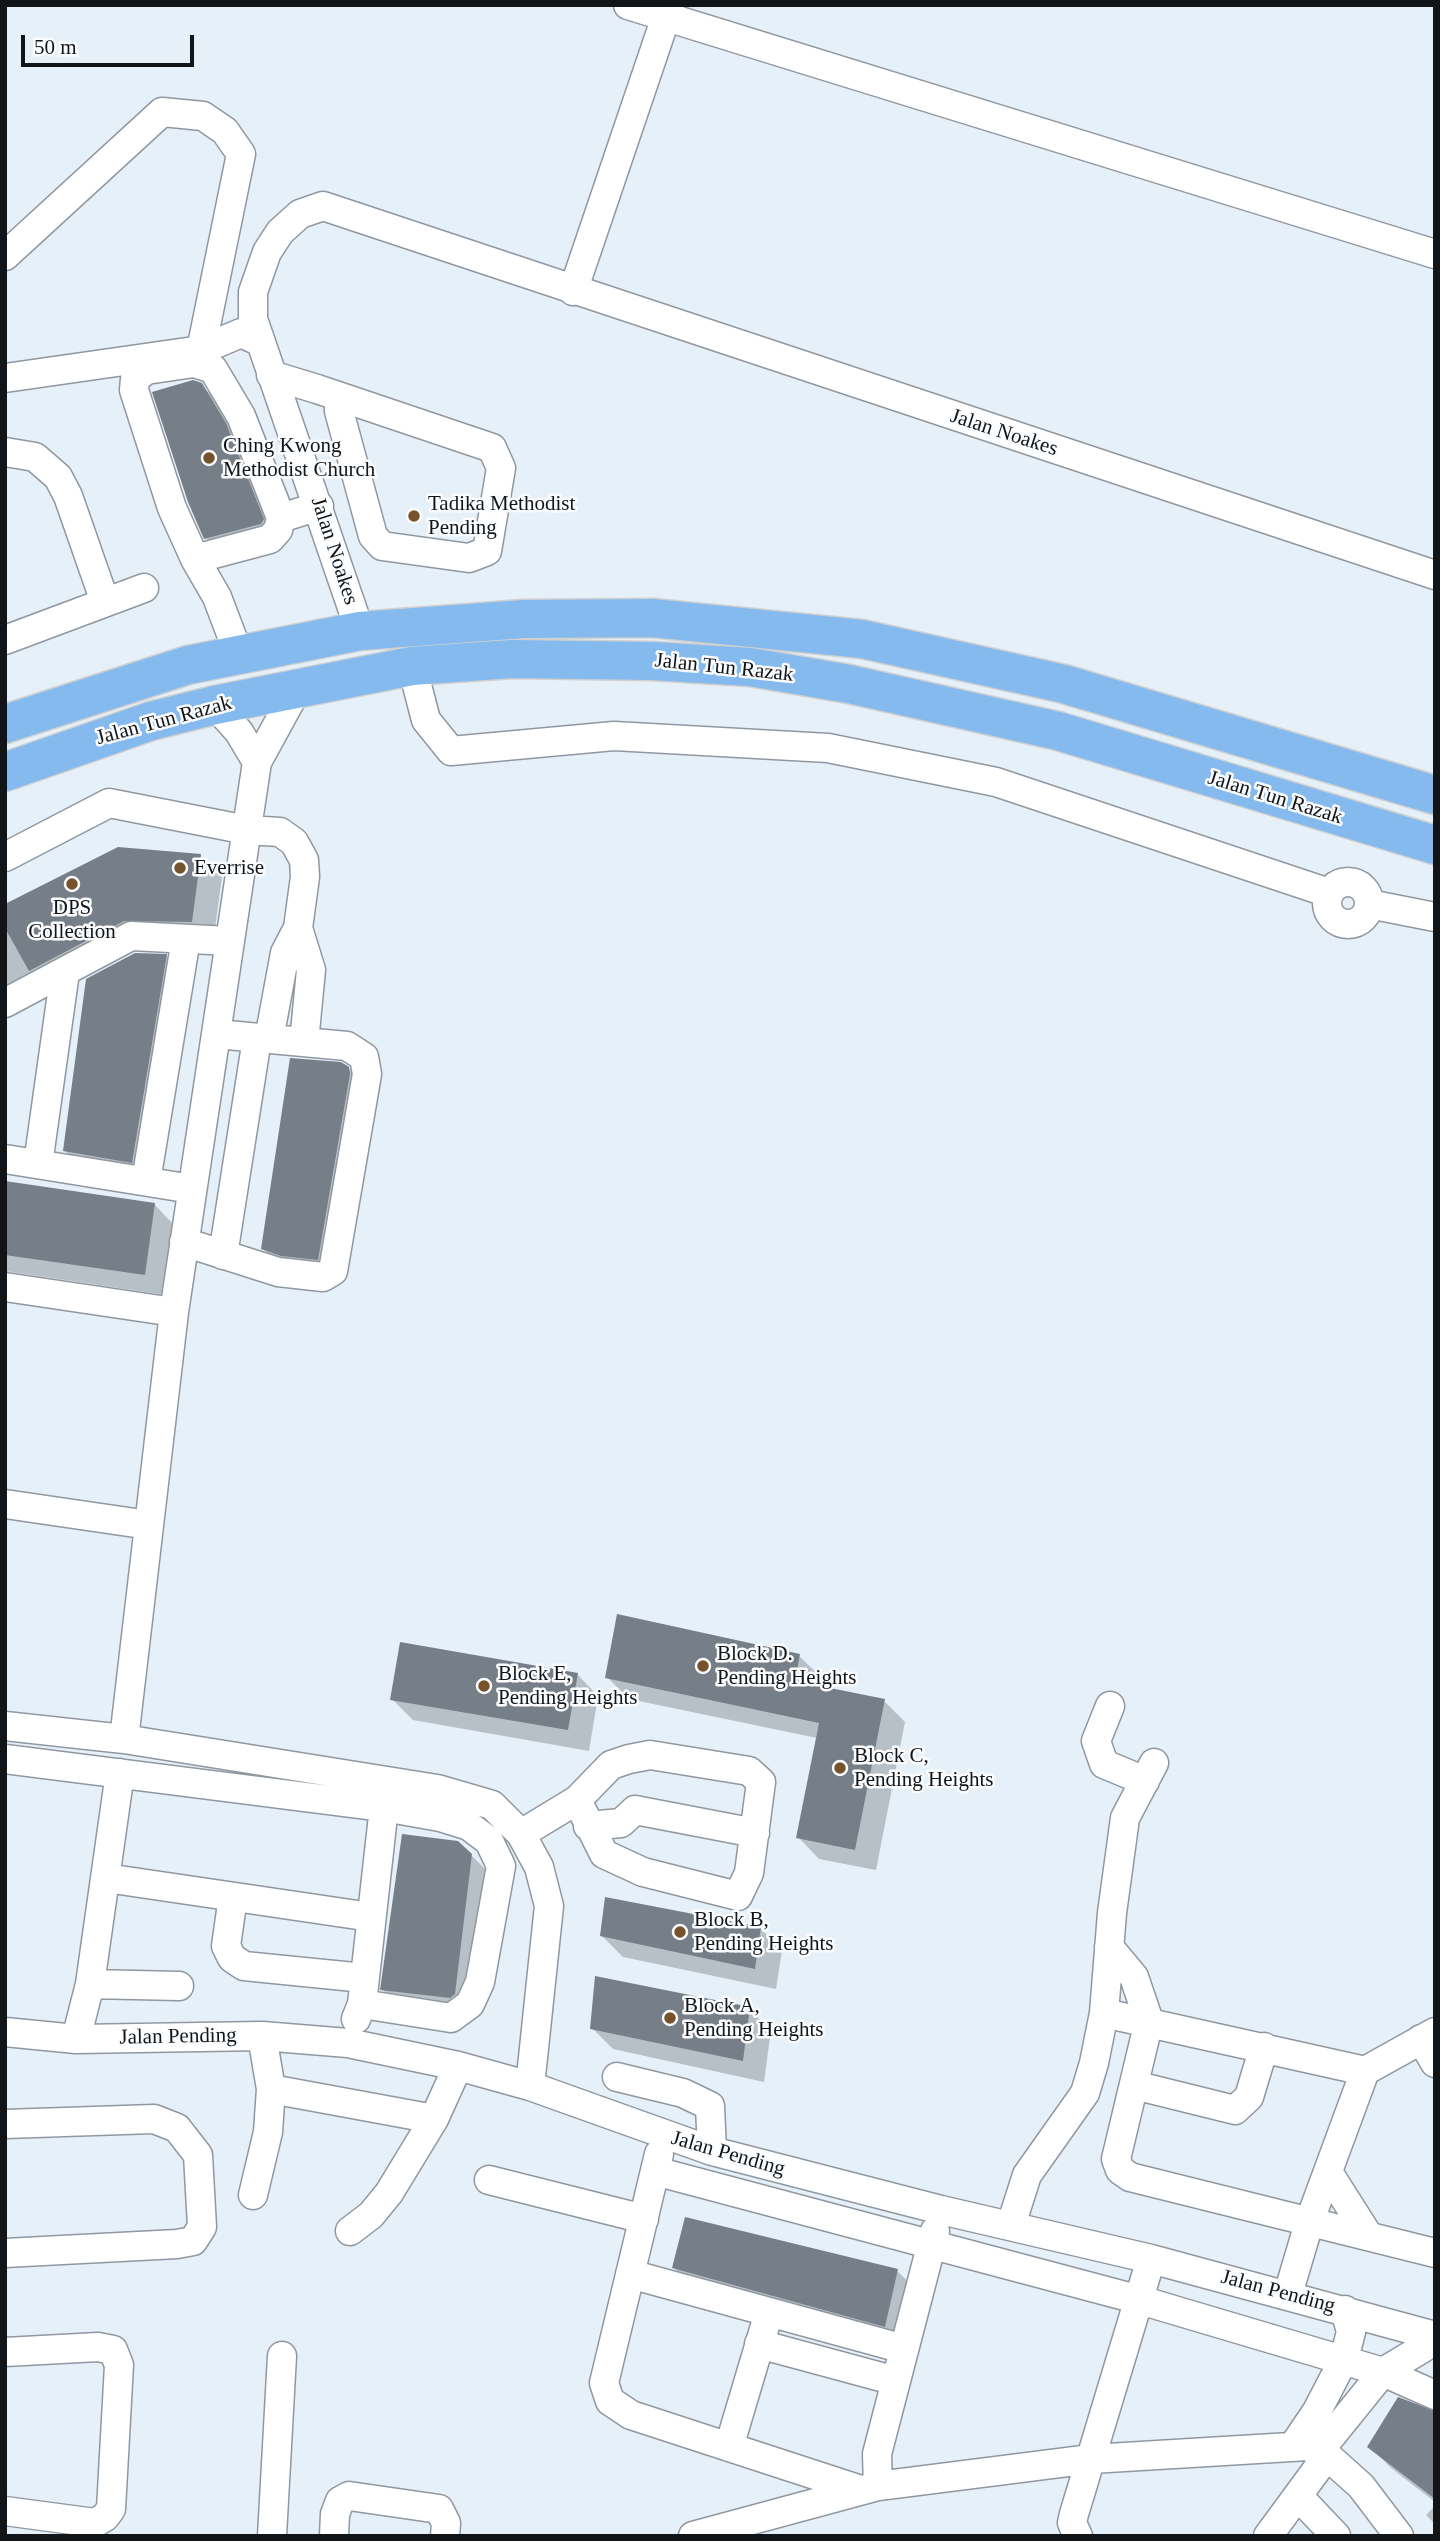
<!DOCTYPE html>
<style>
body{margin:0}
#map{position:relative;width:1440px;height:2541px;overflow:hidden;background:#e6f0f9;font-family:Georgia,serif}
canvas{display:block}
.frame{position:absolute;inset:0;border:7px solid #121518;pointer-events:none}
.scale{position:absolute;left:21px;top:35px;width:173px;height:32px;box-sizing:border-box;border:4px solid #121518;border-top:0;padding-left:9px;font-size:21px;line-height:24px;white-space:nowrap;color:#121518;-webkit-text-stroke:5px #fafcfe;paint-order:stroke}
</style>
<div id="map">
<canvas width="1440" height="2541"></canvas>
<div class="frame"></div>
<div class="scale">50 m</div>
</div>
<script>
const context = document.querySelector('canvas').getContext('2d');
context.lineJoin = 'round';
function paint(path, color) { context.fillStyle = color; context.fill(path, 'evenodd'); }
const poly = rows => new Path2D(rows.map(r => 'M' + r).join(''));
function stroke(path, color, width, dash) { context.strokeStyle = color; context.lineWidth = width; context.lineCap = dash ? 'butt' : 'round'; context.setLineDash(dash || []); context.stroke(path); }
function write(font, color, halo, rows, align = 'center') {
  context.font = font + ' Georgia,serif'; context.lineWidth = 5; context.setLineDash([]); context.textBaseline = 'middle'; context.strokeStyle = halo; context.fillStyle = color; for (const [text, x, y, turn = 0] of rows) {
    context.save(); context.translate(x, y); context.rotate((+turn || 0) * Math.PI / 180); context.textAlign = isNaN(turn) ? turn : align; if (halo) context.strokeText(text, 0, 0); context.fillText(text, 0, 0); context.restore();
  }
}
paint(poly([
 [201,385,223,407,284,542,227,560,206,538],
 [200,856,222,877,213,943,145,942,5,1015,5,906],
 [166,956,187,978,153,1183,86,1172,65,1151],
 [348,1068,370,1090,339,1280,285,1270,263,1249],
 [5,1182,154,1204,175,1226,166,1295,5,1271],
 [799,1656,821,1677,819,1687,884,1701,905,1722,876,1870,819,1859,798,1837,817,1738,629,1699,607,1677],
 [577,1674,598,1696,589,1751,413,1720,392,1699],
 [471,1855,493,1877,476,2016,404,2011,382,1989],
 [760,1928,782,1950,776,1989,623,1957,602,1936],
 [749,2009,771,2030,764,2082,613,2049,592,2028],
 [674,2268,897,2271,919,2292,906,2347,696,2289],
 [1435,2412,1435,2502,1391,2468,1370,2447],
 [1435,2506,1435,2524,1426,2515]
]), '#0003');
paint(poly([
 [193,380,202,383,226,423,264,519,261,524,204,539,188,502,152,392],
 [118,847,201,854,192,922,124,921,29,971,5,928,5,904],
 [135,953,167,954,132,1163,63,1151,86,979],
 [290,1058,341,1062,349,1067,350,1074,318,1260,281,1256,261,1249],
 [5,1181,155,1203,145,1275,5,1255],
 [617,1614,800,1654,795,1681,885,1699,855,1850,796,1838,819,1723,605,1678],
 [400,1642,578,1673,568,1730,390,1700],
 [402,1834,458,1841,472,1854,455,1994,450,1998,380,1990],
 [605,1897,761,1927,755,1969,600,1936],
 [595,1976,750,2007,743,2061,590,2029],
 [685,2217,898,2269,885,2327,672,2268],
 [1398,2397,1435,2411,1435,2499,1367,2447]
]), '#767e87');
const minor = poly([
 [628,5,1435,254],
 [5,256,162,112,203,116,225,131,241,154,201,350],
 [573,291,670,5],
 [271,375,317,389,492,448,501,468,487,551,469,558,382,546,373,536,339,411,339,397],
 [5,378,201,350,241,333,261,342],
 [5,452,35,457,58,477,68,496,105,602],
 [195,559,172,508,134,390,135,379,146,370,194,363,213,369,241,416,281,518],
 [360,631,253,319,253,292,267,252,280,232,300,214,323,206,1435,575],
 [5,640,144,588],
 [239,655,217,597,195,559,270,539,278,530,281,518,319,506],
 [412,666,426,720,451,751,614,736,828,748,996,782,1329,893],
 [215,705,239,732,257,762],
 [5,857,109,803,247,830,280,832,294,842,304,860,305,877,298,928,311,970,304,1042],
 '1327 903a21 21 0 1 1 42 0a21 21 0 1 1-42 0Z',
 [1369,904,1435,917],
 [5,1003,131,936,230,941],
 [269,1039,285,953,298,928],
 [5,1159,192,1189],
 [38,1164,65,972],
 [146,1181,186,939],
 [184,1242,278,1272,323,1277,333,1271,367,1074,364,1057,347,1046,216,1034],
 [223,1255,257,1039],
 [5,1287,174,1312],
 [5,1504,149,1525],
 [1110,1706,1096,1741,1104,1764,1145,1781],
 [5,1726,124,1739,437,1789,492,1805,521,1834,539,1867,549,1906,530,2086],
 [124,1739,174,1312,257,762,297,689],
 [5,1759,384,1807,440,1817,469,1826,489,1841,501,1866,480,1982,470,2004,451,2018,362,2004],
 [588,1826,621,1823,635,1810,755,1833],
 [521,1834,577,1800,611,1765,629,1759,650,1755,749,1771,761,1782,749,1873,738,1896,643,1872,604,1854,577,1800],
 [106,1878,371,1917],
 [233,1897,226,1946,232,1958,244,1966,364,1978],
 [1109,1947,1134,1977,1149,2021,1116,2159,1120,2170,1130,2177,1435,2253],
 [90,1984,179,1986],
 [1104,2013,1365,2071],
 [356,2019,362,2004,386,1789],
 [5,2032,76,2039,262,2036,348,2043,458,2066,530,2086,712,2151,941,2210,1151,2259,1435,2336],
 [76,2039,90,1984,120,1773],
 [1421,2039,1435,2063],
 [617,2077,683,2093,710,2106,712,2151],
 [1134,2085,1235,2110,1249,2097,1264,2047],
 [271,2089,434,2119],
 [5,2124,154,2119,177,2128,198,2155,202,2227,193,2241,177,2244,5,2253],
 [659,2154,604,2383,610,2401,631,2415,861,2490],
 [655,2171,1140,2300,1383,2372,1435,2395],
 [1328,2172,1368,2235],
 [489,2180,644,2219],
 [253,2195,268,2132,271,2089,262,2036],
 [1011,2225,1027,2175,1085,2093,1094,2063,1104,2013,1112,1913,1125,1818,1154,1763],
 [350,2231,371,2215,389,2193,434,2119,458,2066],
 [630,2274,904,2349],
 [1288,2294,1310,2220,1365,2071,1435,2032],
 [759,2344,896,2381],
 [5,2352,98,2347,113,2350,119,2365,111,2509,105,2517,95,2523,5,2511],
 [1294,2445,1317,2411,1344,2359,1351,2332,1345,2310],
 [729,2447,765,2326],
 [1323,2452,1361,2486,1399,2536],
 [878,2486,877,2454,935,2231],
 [1298,2496,1336,2536],
 [272,2536,282,2356],
 [334,2536,335,2514,340,2501,349,2496,439,2509,446,2523,445,2536],
 [693,2536,878,2486,1091,2459,1324,2445,1383,2372,1423,2348],
 [1078,2536,1072,2523,1074,2514,1151,2259],
 [1268,2536,1318,2468,1324,2445]
]);
const highway = poly([
 [5,724,188,665,360,631,524,619,652,618,862,639,1064,684,1435,795],
 [5,772,151,721,215,705,412,666,512,659,652,661,750,667,849,684,1058,731,1435,845]
]);
stroke(minor, '#8f98a1', 31);
stroke(highway, '#d0d0d1', 41);
stroke(minor, '#fff', 28);
stroke(highway, '#84baee', 38);
for (const [x, y, r, color] of [
 [209,458,7,"#76532c"],
 [414,516,7,"#76532c"],
 [180,868,7,"#76532c"],
 [72,884,7,"#76532c"],
 [703,1666,7,"#76532c"],
 [484,1686,7,"#76532c"],
 [840,1768,7,"#76532c"],
 [680,1932,7,"#76532c"],
 [670,2018,7,"#76532c"]
]) { const dot = new Path2D(); dot.arc(x, y, r, 0, 2 * Math.PI); context.fillStyle = color; context.fill(dot); stroke(dot, '#fafcfe', 2.5); }
write('21px', '#121518', '#fafcfe', [
 ["Jalan Noakes",1004,433,18],
 ["Jalan Noakes",334,551,72],
 ["Jalan Tun Razak",724,668,6],
 ["Jalan Tun Razak",164,721,-15],
 ["Jalan Tun Razak",1275,798,17],
 ["Jalan Pending",178,2037,-1],
 ["Jalan Pending",728,2154,16],
 ["Jalan Pending",1278,2292,15]
]);
write('21px', '#121518', '#fafcfe', [
 ["Ching Kwong",223,446],
 ["Methodist Church",223,470],
 ["Tadika Methodist",428,504],
 ["Pending",428,528],
 ["Everrise",194,868],
 ["DPS",72,908,"center"],
 ["Collection",72,932,"center"],
 ["Block D.",717,1654],
 ["Pending Heights",717,1678],
 ["Block E,",498,1674],
 ["Pending Heights",498,1698],
 ["Block C,",854,1756],
 ["Pending Heights",854,1780],
 ["Block B,",694,1920],
 ["Pending Heights",694,1944],
 ["Block A,",684,2006],
 ["Pending Heights",684,2030]
], 'left');
</script>
